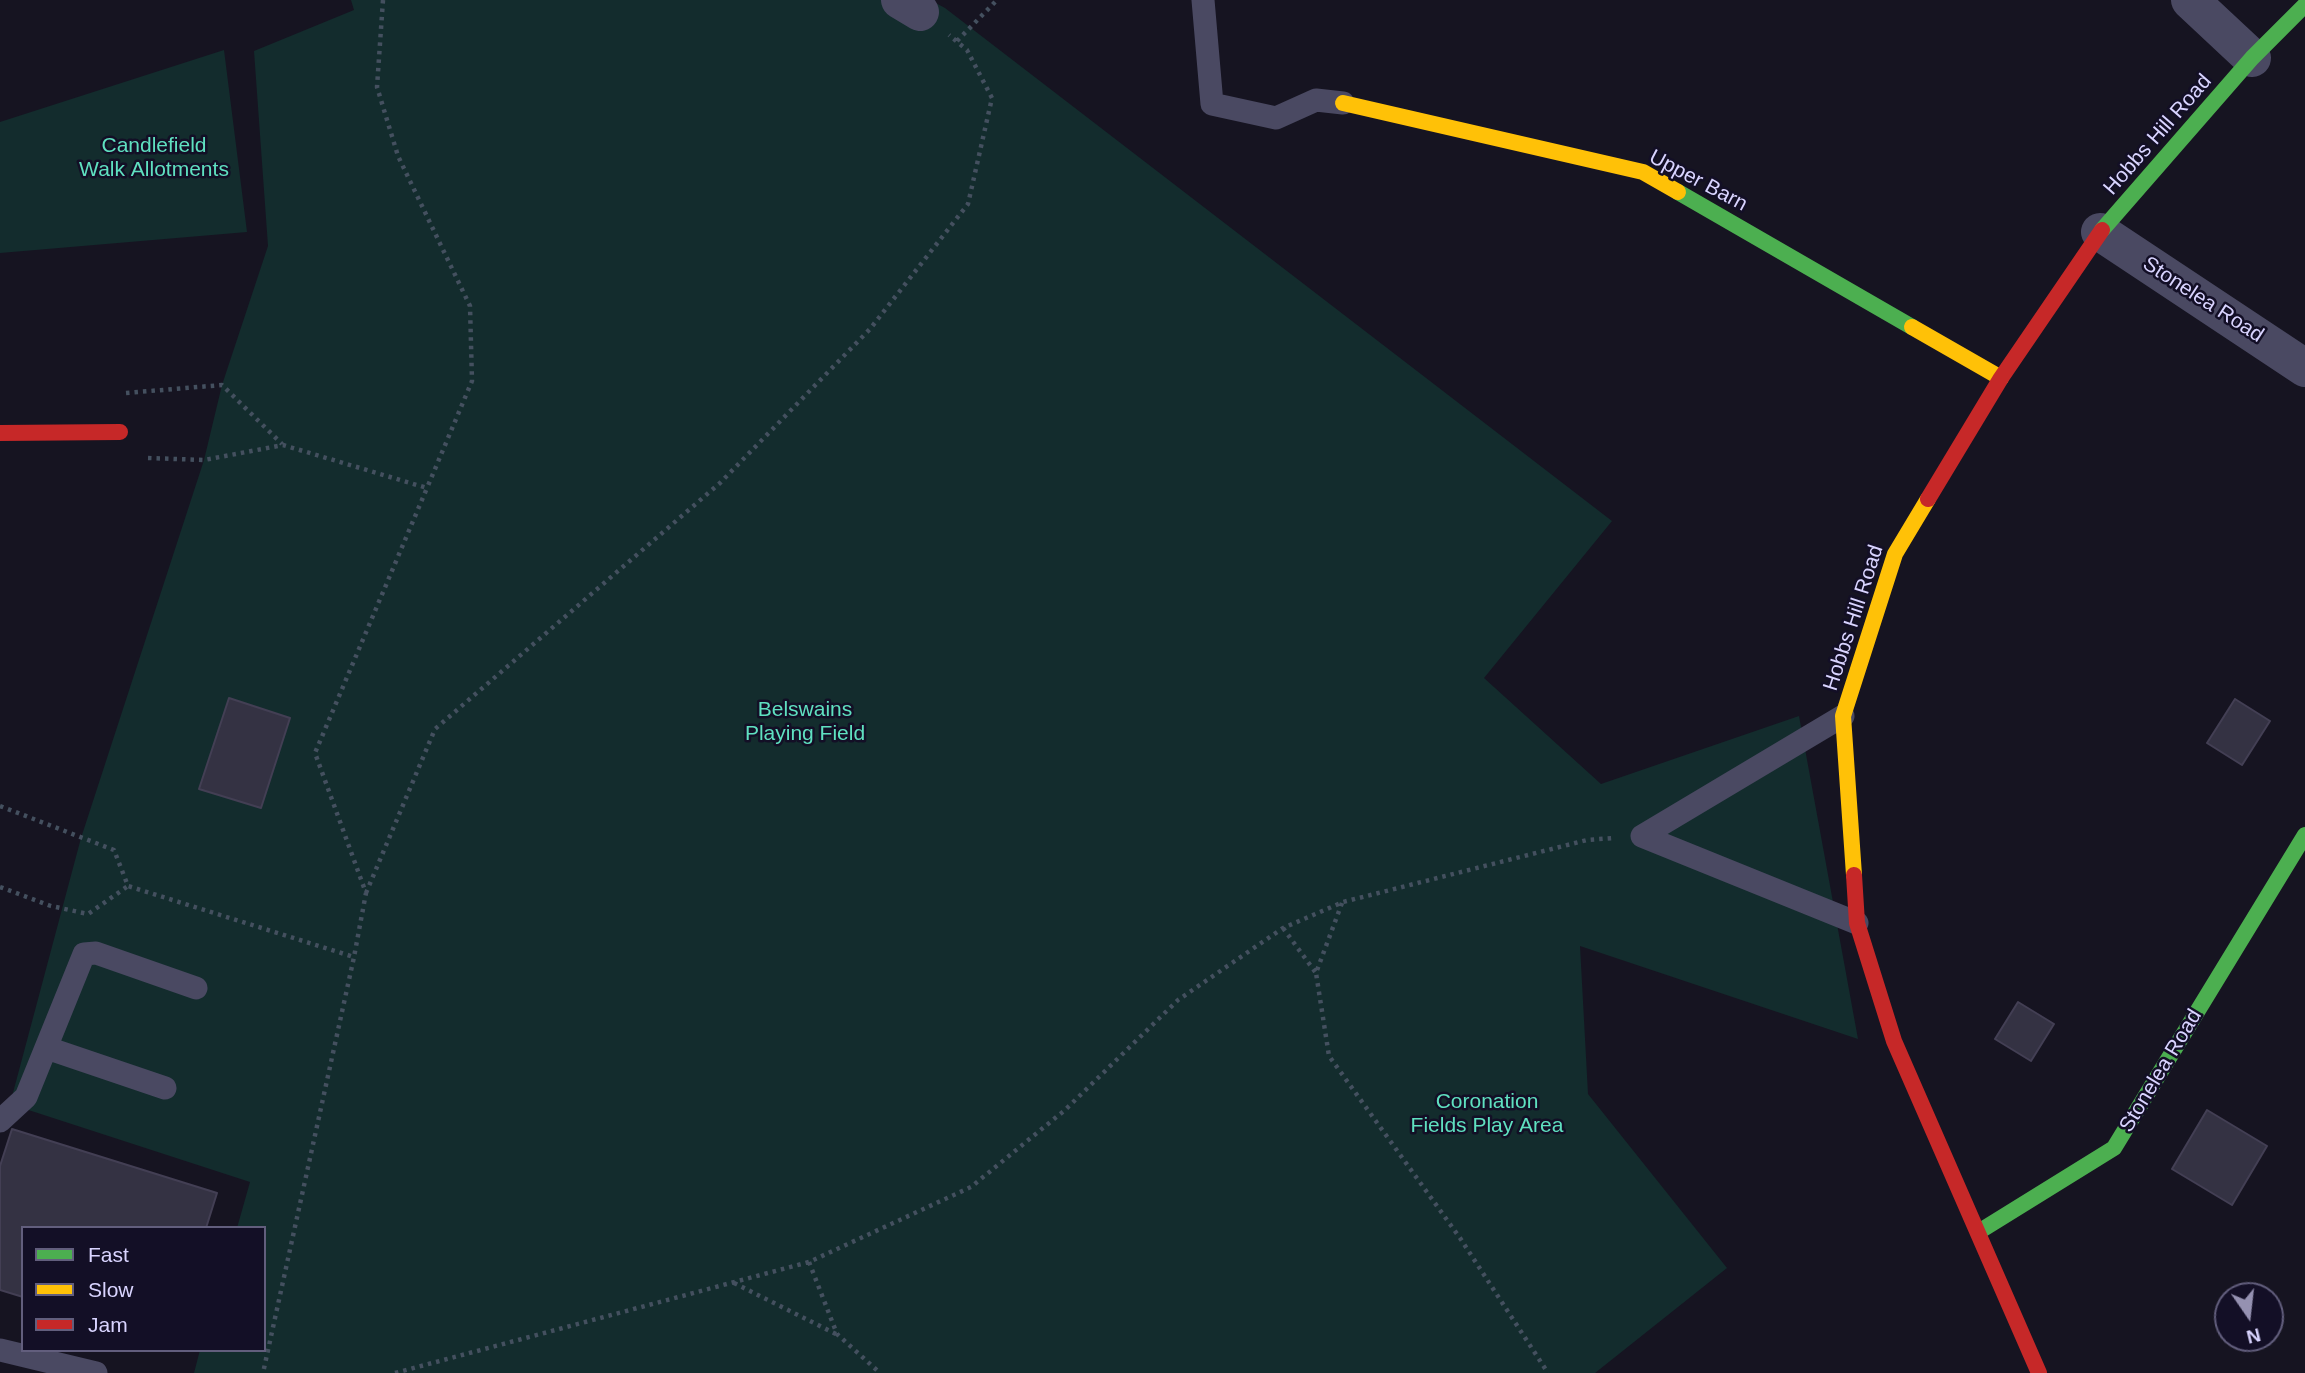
<!DOCTYPE html>
<style>
body{margin:0}
#map{position:relative;width:2305px;height:1373px;overflow:hidden;background:#161421;font-family:Helvetica,sans-serif}
canvas{display:block}
.legend{position:absolute;left:21px;top:1226px;width:245px;height:126px;box-sizing:border-box;background:#130f26;border:2px solid #625e7d;margin:0;padding:9px 12px;list-style:none;font-size:21px;color:#d9d4ff}
.legend li{display:flex;align-items:center;gap:14px;height:35px}
.legend b{width:35px;border:2px solid #625e7d}
.north{position:absolute;left:2214px;top:1282px;width:70px;height:70px;box-sizing:border-box;background:#130f26;border:2px solid #625e7d;border-radius:50%;rotate:166deg;font-size:19px;font-weight:700;line-height:28px;text-align:center;color:#d9d4ff}
.north::after{content:'';display:block;margin:auto;width:24px;height:32px;background:#9591b1;clip-path:polygon(50% 0,100% 100%,50% 72%,0 100%)}
</style>
<div id="map">
<canvas width="2305" height="1373"></canvas>
<ul class="legend">
<li><b style="height:9px;background:#4caf50"></b>Fast</li>
<li><b style="height:9px;background:#ffc107"></b>Slow</li>
<li><b style="height:9px;background:#c62828"></b>Jam</li>
</ul>
<div class="north">N</div>
</div>
<script>
const context = document.querySelector('canvas').getContext('2d');
context.lineJoin = 'round';
function paint(path, color) { context.fillStyle = color; context.fill(path, 'evenodd'); }
const poly = rows => new Path2D(rows.map(r => 'M' + r).join(''));
function stroke(path, color, width, dash) { context.strokeStyle = color; context.lineWidth = width; context.lineCap = dash ? 'butt' : 'round'; context.setLineDash(dash || []); context.stroke(path); }
function write(font, color, halo, rows, align = 'center') {
  context.font = font + ' Helvetica,sans-serif'; context.lineWidth = 5; context.setLineDash([]); context.textBaseline = 'middle'; context.strokeStyle = halo; context.fillStyle = color; for (const [text, x, y, turn = 0] of rows) {
    context.save(); context.translate(x, y); context.rotate((+turn || 0) * Math.PI / 180); context.textAlign = isNaN(turn) ? turn : align; if (halo) context.strokeText(text, 0, 0); context.fillText(text, 0, 0); context.restore();
  }
}
paint(poly([
 [351,0,930,0,945,8,1612,521,1484,678,1601,784,1799,716,1858,1039,1580,946,1588,1094,1727,1268,1595,1373,194,1373,200,1350,264,1350,264,1228,237,1228,250,1182,10,1104,81,838,204,460,222,385,268,246,254,51,354,10],
 [224,50,247,232,0,253,0,122]
]), '#132c2d');
const building = poly([
 [229,698,290,718,261,808,199,789,229,698],
 [2235,699,2270,721,2242,765,2207,743,2235,699],
 [2018,1002,2054,1024,2031,1061,1995,1039,2018,1002],
 [2207,1110,2267,1146,2232,1205,2172,1169,2207,1110],
 [12,1129,217,1193,206,1228,23,1228,23,1297,0,1290,0,1166,12,1129]
]);
paint(building, '#343243');
stroke(building, '#433f54', 2);
stroke(poly([
 [383,0,377,87,398,156,470,306,472,381,427,488],
 [957,41,997,0],
 [126,393,222,385,282,444],
 [148,458,204,460,283,445,427,488,315,753,366,893,354,957],
 [0,806,114,850,128,886,354,957,263,1373],
 [0,887,51,906,88,914,128,886],
 [366,893,435,729,720,483,870,329,968,204,992,98,967,50,949,35],
 [1342,903,1316,973,1329,1056,1460,1238,1548,1373],
 [1283,928,1316,973],
 [809,1262,837,1334,880,1373],
 [734,1283,836,1334],
 [395,1373,809,1262,971,1187,1065,1110,1178,1000,1283,928,1343,902,1587,840,1613,838]
]), '#44505f', 4.5, [3.5, 5]);
stroke(poly([
 [1203,0,1212,104,1276,118,1316,100,1343,103],
 [1843,716,1642,836,1857,923],
 [47,1048,165,1088],
 [0,1121,26,1097,84,954,96,953,196,988],
 [0,1350,96,1373]
]), '#4a4962', 23);
stroke(poly([
 [900,0,920,12],
 [2190,0,2252,58],
 [2100,232,2305,368]
]), '#4a4962', 38);
stroke(poly([
 [1678,192,1912,327],
 [2102,230,2252,58,2305,5],
 [1980,1231,2114,1148,2305,835]
]), '#4caf50', 16);
stroke(poly([
 [1343,103,1643,172,1678,192],
 [1912,327,2001,378],
 [1854,875,1843,716,1895,554,1928,499]
]), '#ffc107', 16);
stroke(poly([
 [0,433,120,432],
 [1928,499,2001,378,2102,230],
 [1854,875,1857,923,1894,1041,2039,1373]
]), '#c62828', 16);
write('21px', '#d9d4ff', '#130f26', [
 ["Hobbs Hill Road",2158,135,-49],
 ["Upper Barn",1698,181,28],
 ["Stonelea Road",2203,300,33],
 ["Hobbs Hill Road",1854,618,-72],
 ["Stonelea Road",2161,1071,-59]
]);
write('21px', '#5fe0c0', '#130f26', [
 ["Candlefield",154,146],
 ["Walk Allotments",154,170],
 ["Belswains",805,710],
 ["Playing Field",805,734],
 ["Coronation",1487,1102],
 ["Fields Play Area",1487,1126]
]);
</script>
